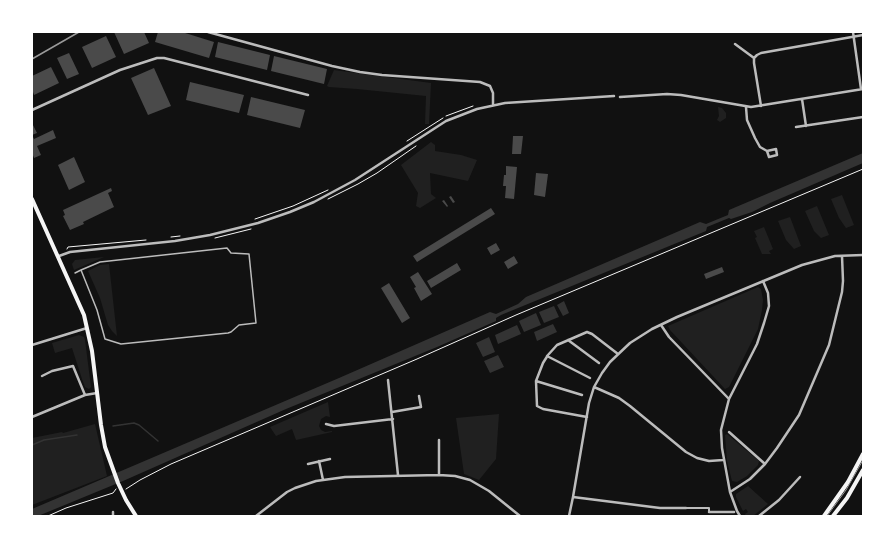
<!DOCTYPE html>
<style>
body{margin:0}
#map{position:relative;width:895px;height:548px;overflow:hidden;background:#111;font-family:Roboto,sans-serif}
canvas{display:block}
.frame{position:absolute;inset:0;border:33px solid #fff;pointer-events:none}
</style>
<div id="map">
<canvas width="895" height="548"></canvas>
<div class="frame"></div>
</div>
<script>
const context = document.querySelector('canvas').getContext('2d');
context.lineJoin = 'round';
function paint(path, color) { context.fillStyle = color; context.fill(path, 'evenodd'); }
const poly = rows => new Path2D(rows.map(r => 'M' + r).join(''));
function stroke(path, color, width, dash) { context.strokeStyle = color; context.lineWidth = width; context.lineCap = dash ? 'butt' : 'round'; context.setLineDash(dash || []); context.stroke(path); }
paint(poly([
 [334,70,431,83,429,124,425,124,426,96,357,89,329,87,327,86],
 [718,107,722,108,726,113,726,118,720,122,717,120,719,116],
 [431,142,435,145,435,151,461,155,477,160,468,181,430,173,431,194,436,198,420,208,416,206,418,193,401,165],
 [842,195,854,225,846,228,839,218,831,199],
 [817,206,829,235,821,238,814,231,805,211],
 [790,217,801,246,794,249,786,240,778,221],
 [764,227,773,249,769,251,771,254,762,254,755,238,757,237,754,231],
 [104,257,74,270,72,264,75,260],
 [109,264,117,336,112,331,108,325,100,298,88,271,100,265],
 [758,287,761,289,763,300,762,310,758,329,729,387,725,389,670,330,668,326],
 [79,335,84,337,85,340,91,387,89,389,85,387,82,379,72,348,55,353,52,343],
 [328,402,330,417,326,416,321,419,319,426,321,430,325,432,332,431,332,432,296,440,292,429,276,436,270,427],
 [499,414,496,459,479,480,464,474,456,418],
 [95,424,107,476,32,505,32,438,62,432,63,433],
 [727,434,759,461,758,465,747,476,737,482,732,481,727,461,725,435],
 [748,486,768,504,753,516,746,516,745,514,748,512,746,509,743,511,736,497,736,494]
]), '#202020');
paint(poly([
 [863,153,863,163,770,203,752,212,731,219,729,218,707,227,706,231,501,315,496,318,496,321,437,347,286,409,123,481,38,516,32,516,32,509,339,378,490,312,496,314,518,304,526,297,700,222,706,224,728,215,729,210],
 [564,301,569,313,563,316,557,305],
 [554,306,559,317,544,323,539,312],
 [536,313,541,325,524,332,519,321],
 [553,324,557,332,537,341,534,332],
 [517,325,521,334,498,344,495,335],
 [489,337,495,352,483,357,476,343],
 [498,355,504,367,490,373,484,361]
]), '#333');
stroke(poly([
 [113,426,134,423,139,425,158,441],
 [32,445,44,440,77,435]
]), '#333', 1.5);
paint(poly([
 [114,32,144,32,149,43,124,54],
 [158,32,182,32,214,42,209,58,155,42],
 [106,36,116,57,92,68,82,47],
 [218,42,270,55,267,70,215,57],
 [69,53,79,74,67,79,57,58],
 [274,56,327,69,324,84,271,71],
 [51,67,59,83,34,95,32,89,32,76],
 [154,68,171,106,148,115,131,78],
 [190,82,244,95,239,113,186,100],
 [251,97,305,110,300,128,247,115],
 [32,123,37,133,32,135,34,139,53,130,56,138,37,146,41,155,34,158,32,153],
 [513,136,523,136,521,154,512,154],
 [74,157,85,182,69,190,58,165],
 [506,166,517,167,514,199,505,198,506,186,503,186,504,175,506,175],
 [536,173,548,174,545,197,534,195],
 [111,188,112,191,108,193,114,207,83,222,84,224,70,230,63,216,65,215,63,210],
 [451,196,455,202,453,203,449,197],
 [444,200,448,206,447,207,442,201],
 [491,208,495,214,417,262,413,256],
 [496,243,500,250,491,255,487,248],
 [514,256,518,263,508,269,504,262],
 [457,263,461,270,431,288,427,281],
 [722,267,724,272,706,279,704,274],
 [418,272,432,294,421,301,414,288,416,287,410,277],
 [389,283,410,318,402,323,381,288]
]), '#4a4a4a');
stroke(poly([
 [446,116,473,106],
 [407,141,443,118],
 [328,199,358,184,377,173,416,146],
 [255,219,293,206,328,190],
 [171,237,180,236],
 [215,238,251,229],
 [67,249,68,247,146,240],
 [126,489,140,480,171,464,417,359,516,315,863,169],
 [48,516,66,508,113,493,116,489]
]), '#f5f5f5', 1);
stroke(poly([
 [75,273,81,270,100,262,227,248,231,253,249,254,256,323,239,325,231,332,228,333,121,344,105,339,97,310,81,270]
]), '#bcbcbc', 1.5);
stroke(poly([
 [686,508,709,508,709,512]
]), '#bcbcbc', 2);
stroke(poly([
 [208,32,332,66,360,72,382,75,480,82,490,86,493,93,493,105],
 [853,32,861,89],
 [735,44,754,58],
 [620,97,667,94,681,95,751,107,863,89],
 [802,99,806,126],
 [761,106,754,63,754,58,757,55,761,53,863,35],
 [746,107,747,120,755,138,760,147,767,151],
 [32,110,120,70,157,58,164,58,308,95],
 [796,127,863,117],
 [776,149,777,155,769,157,767,151,776,149],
 [59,256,70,252,175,241,210,235,258,223,290,212,314,202,355,180,446,121,477,109,505,103,614,96],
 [661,325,669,337,729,399,721,430,722,448,730,492,737,511,740,516],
 [568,340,599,363],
 [32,345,87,328],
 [547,356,590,378],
 [42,376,52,371,73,366,85,395],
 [388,380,398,475],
 [536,381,582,395],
 [594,387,619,398,630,406,686,452,697,458,709,461,723,460],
 [729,399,757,344,764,323,769,306,768,293,763,281],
 [392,412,421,407,419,396],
 [32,417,85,395,97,393],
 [587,417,543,409,537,406,536,381,543,363,548,355,557,345,587,332,592,334,618,354],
 [326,424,334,426,393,419],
 [729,432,765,464],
 [439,440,439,475],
 [319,461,323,480],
 [308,464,330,459],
 [730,492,750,479,765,464,777,448,799,415,829,345,842,292,843,281,842,256],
 [686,508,660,508,573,497,589,403,594,387,602,373,610,362,630,343,652,329,677,317,802,265,835,256,863,255],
 [709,512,734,512],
 [113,516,113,512],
 [256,516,287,492,295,488,316,481,345,477,439,475,455,476,470,480,489,491,520,516],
 [569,516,573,497],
 [759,516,779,500,800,477]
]), '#bcbcbc', 2.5);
stroke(poly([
 [32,199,84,315,92,351,101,425,105,447,118,483,126,500,136,516],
 [824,516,848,482,863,454],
 [833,516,847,498,863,470]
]), '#f5f5f5', 4);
stroke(poly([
 [827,516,846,490,863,460]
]), '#9a9a9a', 1);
stroke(poly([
 [32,59,79,32]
]), '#9a9a9a', 1.5);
</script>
